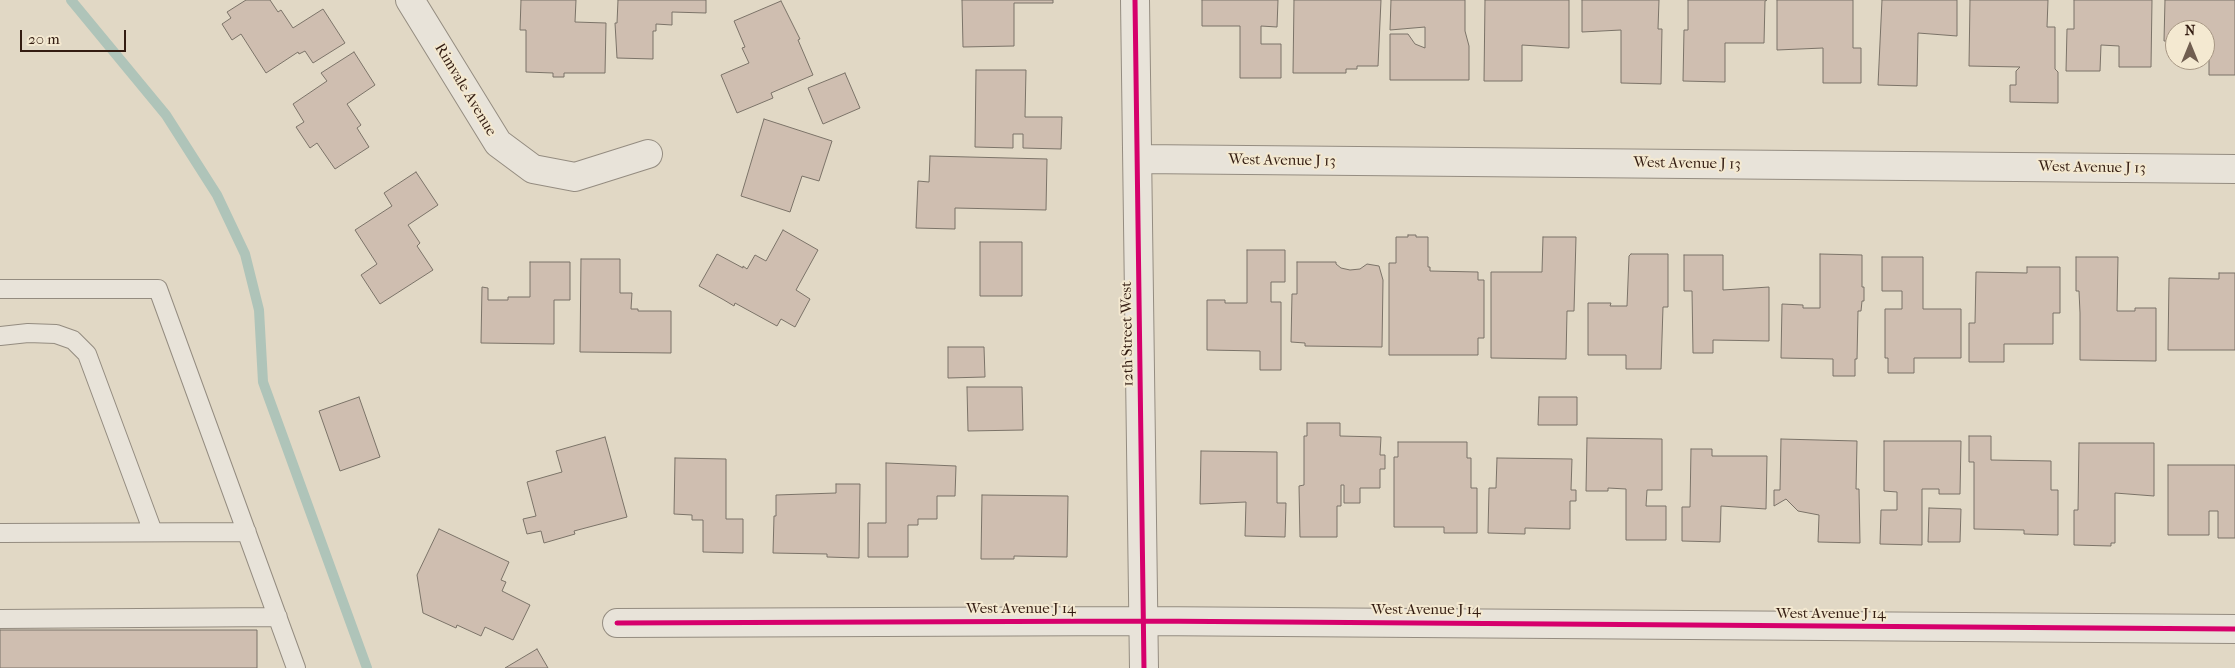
<!DOCTYPE html>
<style>
body{margin:0}
#map{position:relative;width:2235px;height:668px;overflow:hidden;background:#e1d8c5;font-family:"IM FELL French Canon",serif}
canvas{display:block}
.north{position:absolute;left:2165px;top:20px;width:50px;height:50px;box-sizing:border-box;background:#f4e9d1;border:1px solid #a79784;border-radius:50%;rotate:0deg;font-size:14px;font-weight:700;line-height:20px;text-align:center;color:#331c11}
.north::after{content:'';display:block;margin:auto;width:18px;height:22px;background:#705e50;clip-path:polygon(50% 0,100% 100%,50% 72%,0 100%)}
.scale{position:absolute;left:20px;top:30px;width:106px;height:22px;box-sizing:border-box;border:2px solid #331c11;border-top:0;padding-left:6px;font-size:15px;line-height:18px;white-space:nowrap;color:#331c11;-webkit-text-stroke:4px #f4e9d1;paint-order:stroke}
</style>
<div id="map">
<canvas width="2235" height="668"></canvas>
<div class="north">N</div>
<div class="scale">20 m</div>
</div>
<script>
const context = document.querySelector('canvas').getContext('2d');
context.lineJoin = 'round';
const poly = rows => new Path2D(rows.map(r => 'M' + r).join(''));
function stroke(path, color, width, dash) { context.strokeStyle = color; context.lineWidth = width; context.lineCap = dash ? 'butt' : 'round'; context.setLineDash(dash || []); context.stroke(path); }
function paint(path, color) { context.fillStyle = color; context.fill(path, 'evenodd'); }
function write(font, color, halo, rows, align = 'center') {
  context.font = font + ' "IM FELL French Canon",serif'; context.lineWidth = 4; context.setLineDash([]); context.textBaseline = 'middle'; context.strokeStyle = halo; context.fillStyle = color; for (const [text, x, y, turn = 0] of rows) {
    context.save(); context.translate(x, y); context.rotate((+turn || 0) * Math.PI / 180); context.textAlign = isNaN(turn) ? turn : align; if (halo) context.strokeText(text, 0, 0); context.fillText(text, 0, 0); context.restore();
  }
}
stroke(poly([
 [71,0,166,115,217,195,245,254,259,310,263,382,367,668]
]), '#afc4b9', 10);
const building = poly([
 [246,0,270,0,278,12,281,10,293,28,323,9,345,43,313,63,305,51,299,54,298,52,266,73,241,34,232,40,222,24,231,18,227,12,246,0],
 [521,0,576,0,575,22,606,23,605,73,564,73,564,77,553,77,553,73,526,72,526,30,520,30,521,0],
 [618,0,706,0,706,13,672,12,672,25,656,24,656,31,653,31,653,59,617,58,615,23,617,23,618,0],
 [962,0,1053,0,1053,3,1014,3,1014,46,963,47,962,0],
 [1202,0,1278,0,1277,27,1261,26,1261,44,1281,44,1281,78,1240,78,1240,26,1202,26,1202,0],
 [1294,0,1381,0,1378,66,1357,66,1357,69,1346,69,1346,73,1293,73,1294,0],
 [1391,0,1465,0,1465,31,1469,46,1469,80,1390,80,1390,34,1408,34,1415,44,1425,48,1425,27,1390,30,1391,0],
 [1485,0,1569,0,1569,48,1522,45,1522,81,1484,81,1485,0],
 [1582,0,1659,0,1658,29,1662,29,1661,84,1621,83,1621,30,1582,32,1582,0],
 [1688,0,1767,0,1765,1,1764,43,1725,43,1725,82,1683,81,1684,30,1688,30,1688,0],
 [1777,0,1853,0,1853,48,1861,48,1861,83,1823,83,1823,48,1777,50,1777,0],
 [1882,0,1957,0,1957,36,1918,33,1917,86,1878,85,1882,0],
 [1970,0,2048,0,2047,27,2055,27,2055,69,2058,72,2058,103,2010,102,2010,85,2016,85,2016,71,2020,67,1969,66,1970,0],
 [2074,0,2152,0,2151,67,2119,67,2119,46,2101,45,2100,71,2066,71,2067,29,2074,29,2074,0],
 [2165,0,2235,0,2235,75,2209,75,2209,41,2205,41,2205,30,2175,30,2175,41,2164,41,2165,0],
 [781,1,800,39,798,40,813,75,771,93,773,98,737,113,721,75,749,63,742,48,745,47,734,21,781,1],
 [354,52,375,85,347,104,361,125,357,128,369,147,335,169,317,143,310,148,296,127,304,122,293,104,327,81,321,73,354,52],
 [976,70,1026,70,1025,117,1062,117,1061,149,1023,148,1023,134,1013,134,1013,148,975,147,976,70],
 [845,73,860,108,823,124,808,88,845,73],
 [764,119,832,141,819,181,802,176,790,212,741,196,764,119],
 [930,156,1047,159,1046,210,955,208,955,229,916,228,918,181,929,182,930,156],
 [416,172,438,205,408,225,420,243,417,246,433,270,380,304,361,275,377,264,355,230,392,206,384,193,416,172],
 [783,230,818,250,796,290,810,299,795,327,781,319,777,326,735,303,734,306,724,300,699,286,717,254,743,268,743,266,747,269,755,255,766,261,783,230],
 [1408,235,1416,235,1416,237,1428,237,1428,267,1430,267,1430,271,1478,272,1478,280,1484,280,1484,338,1478,338,1478,355,1389,355,1389,263,1396,263,1396,237,1408,237,1408,235],
 [1543,237,1576,237,1574,311,1567,311,1566,359,1491,358,1491,272,1542,272,1543,237],
 [980,242,1022,242,1022,296,980,296,980,242],
 [1247,250,1285,250,1285,282,1271,282,1271,302,1281,302,1281,370,1260,370,1260,351,1207,350,1207,300,1225,300,1225,303,1247,303,1247,250],
 [1631,254,1668,254,1668,307,1663,307,1661,369,1626,369,1626,355,1588,355,1588,303,1611,303,1610,306,1627,306,1629,256,1631,254],
 [1820,254,1862,255,1862,287,1864,287,1864,301,1862,301,1861,311,1858,311,1857,359,1855,359,1855,376,1833,376,1833,359,1781,358,1782,304,1803,305,1803,308,1820,308,1820,254],
 [1684,255,1723,255,1723,290,1769,287,1769,341,1713,340,1713,353,1693,353,1692,291,1684,291,1684,255],
 [1882,257,1923,257,1923,309,1961,309,1961,358,1914,358,1914,373,1888,373,1888,358,1885,358,1885,309,1902,309,1902,291,1882,291,1882,257],
 [2076,257,2118,257,2117,311,2135,311,2135,308,2156,308,2156,361,2080,360,2080,313,2079,291,2076,291,2076,257],
 [581,259,620,259,620,293,632,293,631,309,638,309,638,311,671,311,671,353,580,352,581,259],
 [530,262,570,262,570,300,554,300,554,344,481,343,482,287,488,288,488,300,508,300,508,297,530,297,530,262],
 [1297,262,1336,262,1336,264,1341,268,1350,270,1360,269,1367,264,1379,266,1383,280,1382,347,1305,346,1305,343,1291,342,1292,294,1297,294,1297,262],
 [2027,267,2060,267,2060,313,2053,313,2053,344,2004,344,2004,362,1969,362,1969,323,1975,323,1976,272,2027,273,2027,267],
 [2219,273,2235,273,2235,350,2168,350,2169,278,2219,279,2219,273],
 [948,347,984,347,985,377,948,378,948,347],
 [967,387,1022,387,1023,430,968,431,967,387],
 [359,397,380,457,340,471,319,411,359,397],
 [1539,397,1577,397,1577,425,1538,425,1539,397],
 [1307,423,1340,423,1340,436,1381,437,1380,455,1385,455,1385,469,1380,469,1380,488,1360,488,1360,503,1344,503,1344,485,1341,485,1341,506,1337,506,1337,537,1300,537,1299,486,1304,485,1304,436,1307,436,1307,423],
 [1969,436,1991,436,1991,460,2051,461,2051,490,2058,490,2058,535,2024,534,2024,530,1974,529,1974,462,1969,462,1969,436],
 [605,437,627,517,574,531,575,534,544,543,541,531,527,534,523,519,536,516,527,482,562,472,556,451,605,437],
 [1587,438,1662,439,1662,490,1647,490,1646,506,1666,506,1666,540,1626,540,1626,489,1608,488,1608,491,1586,491,1587,438],
 [1781,439,1857,441,1856,489,1859,489,1860,543,1818,542,1819,515,1798,511,1786,499,1774,506,1774,490,1780,490,1781,439],
 [1884,441,1961,441,1960,494,1939,494,1939,489,1922,489,1922,545,1880,544,1881,510,1897,510,1897,492,1884,491,1884,441],
 [1398,442,1467,442,1467,458,1471,458,1471,488,1477,488,1477,533,1444,533,1444,527,1394,527,1394,457,1398,457,1398,442],
 [2079,443,2154,443,2154,496,2115,493,2115,543,2111,543,2111,546,2074,545,2074,510,2078,510,2079,443],
 [1691,449,1712,449,1712,456,1767,456,1766,509,1721,506,1720,542,1682,541,1682,507,1690,507,1691,449],
 [1201,451,1277,452,1277,503,1286,503,1285,537,1245,536,1246,502,1200,504,1201,451],
 [675,458,726,459,726,519,743,519,743,553,703,552,703,520,692,520,692,515,674,514,675,458],
 [1497,458,1572,459,1571,490,1576,490,1576,501,1570,501,1570,529,1525,528,1525,534,1488,533,1489,488,1496,488,1497,458],
 [886,463,956,466,955,496,937,496,937,519,918,519,918,525,908,525,908,557,868,557,868,523,886,523,886,463],
 [2168,465,2235,465,2235,538,2218,538,2218,511,2209,511,2209,535,2168,535,2168,465],
 [836,484,860,484,859,558,827,557,827,554,773,553,774,516,776,516,776,495,836,493,836,484],
 [982,495,1068,496,1067,557,1014,556,1014,559,981,559,982,495],
 [1929,508,1961,509,1960,542,1928,542,1929,508],
 [439,529,509,562,501,580,506,582,502,591,530,605,513,640,485,627,481,636,457,625,456,628,423,613,417,575,439,529],
 [0,630,257,630,257,668,0,668,0,630],
 [537,649,548,668,505,668,537,649]
]);
paint(building, '#cfbeb0');
stroke(building, '#7b7368', 1);
const lane = poly([
 [0,289,158,289,296,668],
 [0,336,28,333,56,334,73,340,87,354,153,532],
 [0,533,247,532],
 [0,619,278,617]
]);
const street = poly([
 [410,0,498,143,533,169,575,177,648,154],
 [1135,0,1144,668],
 [1138,159,2235,169],
 [617,623,1144,621,2235,629]
]);
stroke(lane, '#948c80', 20);
stroke(street, '#948c80', 30);
stroke(lane, '#e8e3d9', 18);
stroke(street, '#e8e3d9', 28);
stroke(poly([
 [1135,0,1144,668],
 [617,623,1144,621,2235,629]
]), '#d6006c', 5);
write('15px', '#331c11', '#f4e9d1', [
 ["Rimvale Avenue",465,90,59],
 ["West Avenue J 13",1282,161,1],
 ["West Avenue J 13",1687,164,1],
 ["West Avenue J 13",2092,168,1],
 ["12th Street West",1128,334,-91],
 ["West Avenue J 14",1021,609],
 ["West Avenue J 14",1426,610],
 ["West Avenue J 14",1831,614]
]);
</script>
